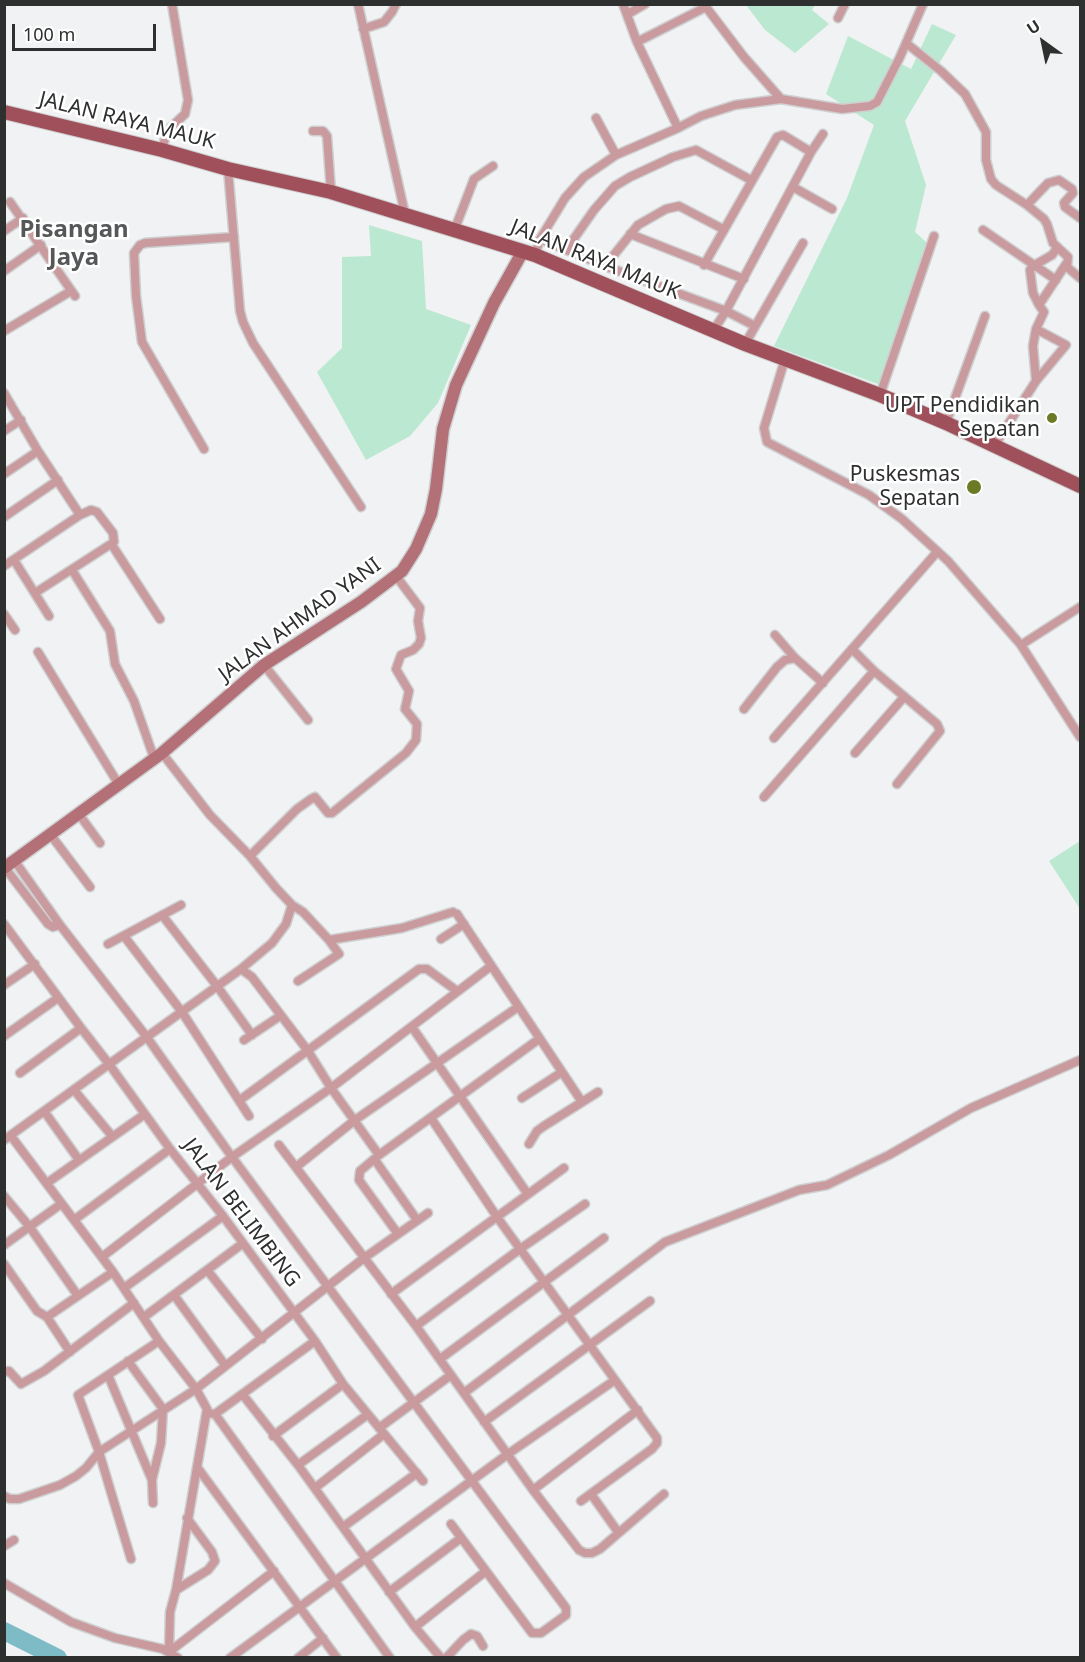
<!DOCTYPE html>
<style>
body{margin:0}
#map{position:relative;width:1085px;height:1662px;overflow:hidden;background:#f1f2f3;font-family:"Noto Sans",sans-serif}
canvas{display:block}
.frame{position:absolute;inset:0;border:6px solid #2e2f2f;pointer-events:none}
.north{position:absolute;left:1013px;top:12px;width:60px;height:60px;-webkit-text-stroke:4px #fff;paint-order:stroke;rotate:327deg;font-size:16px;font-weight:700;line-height:24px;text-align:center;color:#2e2f2f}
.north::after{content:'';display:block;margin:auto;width:21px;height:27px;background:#2e2f2f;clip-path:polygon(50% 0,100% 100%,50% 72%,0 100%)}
.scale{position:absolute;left:12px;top:24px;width:144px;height:27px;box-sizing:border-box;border:3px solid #2e2f2f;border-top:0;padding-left:8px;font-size:18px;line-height:21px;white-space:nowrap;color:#2e2f2f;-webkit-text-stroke:4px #fff;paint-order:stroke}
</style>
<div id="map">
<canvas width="1085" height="1662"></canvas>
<div class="frame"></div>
<div class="north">U</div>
<div class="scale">100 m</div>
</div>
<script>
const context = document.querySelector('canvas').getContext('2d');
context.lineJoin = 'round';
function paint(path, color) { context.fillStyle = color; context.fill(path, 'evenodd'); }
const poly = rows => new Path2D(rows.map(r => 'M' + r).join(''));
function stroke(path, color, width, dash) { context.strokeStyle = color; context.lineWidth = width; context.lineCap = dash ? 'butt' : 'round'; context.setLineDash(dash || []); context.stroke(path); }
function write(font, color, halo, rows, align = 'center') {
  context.font = font + ' "Noto Sans",sans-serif'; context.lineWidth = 5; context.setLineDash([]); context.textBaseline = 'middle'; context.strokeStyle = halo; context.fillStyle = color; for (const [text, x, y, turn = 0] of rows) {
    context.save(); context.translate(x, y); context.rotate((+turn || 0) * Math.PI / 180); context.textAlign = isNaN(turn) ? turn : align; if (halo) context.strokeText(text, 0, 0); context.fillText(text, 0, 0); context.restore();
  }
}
paint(poly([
 [746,5,815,5,812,10,829,24,795,53,765,30],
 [932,24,956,35,905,121,926,185,915,232,935,250,886,387,774,346,847,198,874,125,826,94,848,36,911,69],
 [369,225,422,241,426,309,471,325,438,403,410,436,366,460,317,372,342,348,342,257,371,256],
 [1080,841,1080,909,1049,861]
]), '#bbe8d0');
stroke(poly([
 [4,1631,58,1658]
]), '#7dbbc6', 18);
const street = poly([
 [358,4,405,214],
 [623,4,637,42,678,128],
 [706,7,744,57,781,99],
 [628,14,645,4],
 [838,18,845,4],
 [363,29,384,22,392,12,396,4],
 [637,42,706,7,704,5],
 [906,43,941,71,965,94,986,132,986,160,991,179,996,185,1027,205,1044,219,1047,224,1053,243,1068,257,1067,267,1080,278],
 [596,118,616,155],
 [313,131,323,131,327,136,331,192],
 [162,150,167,131,185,114,188,100,172,4],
 [228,169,240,311,243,322,253,343,361,507],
 [793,187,832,209],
 [10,202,75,296],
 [1027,205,1048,183,1059,180,1072,189,1073,193,1064,203,1065,207,1080,218],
 [983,230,1056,280],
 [4,231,23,218],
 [454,231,474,179,493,166],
 [630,234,744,279],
 [540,239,605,266,726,311,755,326],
 [566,250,594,210,615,186,630,177,673,157,696,150,751,180],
 [535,255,540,239,565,198,584,177,616,155,678,128,701,116,735,105,781,99,842,109,870,106,877,102,900,57,923,4],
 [704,265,777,137,783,135,811,152],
 [605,266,638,225,666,209,679,206,723,229],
 [4,271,41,245],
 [1039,305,1033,293,1030,270,1033,266,1052,255,1057,248],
 [1036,329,1033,346,1036,381],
 [4,331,71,291],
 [713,331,726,311,811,152,823,134],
 [745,344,803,243],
 [785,359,764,428,767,442,869,495,902,519,948,561,1021,645,1080,737],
 [4,393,38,451,80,515],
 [880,395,934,236],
 [946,423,985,316],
 [4,431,21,420],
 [994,446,1036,381,1066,345,1036,329,1044,312,1039,305,1066,264],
 [204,449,142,342,136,296,134,253,140,245,145,243,234,237],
 [4,474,38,451],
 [4,517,58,480],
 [112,545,160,619],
 [14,560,49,616],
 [4,566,80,515,91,510,97,512,113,533,114,542,35,593],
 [72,570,110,631,115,664,134,701,154,758],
 [4,614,15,630],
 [775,635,795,658,823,683],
 [1021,645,1080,607],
 [852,649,874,671,937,724,940,731,897,784],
 [38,652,119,785],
 [264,665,308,720],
 [744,709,777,667,785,660,795,658],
 [774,738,937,552],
 [162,753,210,815,250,856,276,888,292,905,286,924,272,943,241,969],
 [855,753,904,697],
 [764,797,874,671],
 [78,813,100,843],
 [50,834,90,887],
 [250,856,297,809,311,799,315,797,328,813,332,813,406,753,416,740,417,724,405,709,409,691,396,669,401,655,413,650,419,644,421,638,418,621,420,608,396,576],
 [14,860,60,925,146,1036,232,1157,566,1608,566,1615,541,1633,532,1633,451,1524],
 [9,873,48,924,53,927,60,925],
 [292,905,303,912,329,940,402,928,453,912],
 [457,914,582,1102],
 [162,915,217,986,252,1035],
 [4,924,81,1028,109,1064,170,1149,223,1216,315,1341,343,1384,423,1481],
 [124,936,182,1012,249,1116],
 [441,939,464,924],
 [108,944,181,905],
 [298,981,339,954,329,940],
 [4,985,35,964],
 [412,1027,527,1193],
 [4,1036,58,998],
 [244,1040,280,1016],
 [20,1073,81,1028],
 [74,1090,112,1136],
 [522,1098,562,1072],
 [240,1100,419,969,427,969,457,991],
 [44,1111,79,1160],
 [431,1118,497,1217,657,1438,657,1443,652,1449,581,1501],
 [11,1136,113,1272,159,1341,196,1389,207,1409,176,1590,170,1612,169,1652],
 [4,1140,241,969,252,977,308,1051,331,1088,379,1155],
 [529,1144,537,1131,544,1126,598,1092],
 [279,1145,416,1326,533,1490,579,1550,585,1553,592,1553,600,1549,664,1494],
 [375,1160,417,1220],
 [296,1167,355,1120,518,1007],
 [47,1183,145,1114],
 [4,1196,29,1226,78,1296],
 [74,1220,170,1149],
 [398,1234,359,1180,360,1171,379,1155,539,1039],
 [4,1245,61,1204],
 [102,1257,232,1157,331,1088,491,966],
 [4,1264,37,1311,47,1317,70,1352],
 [207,1270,262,1339],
 [124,1288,223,1216],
 [391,1294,564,1168],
 [174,1295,225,1365],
 [47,1317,113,1272],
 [144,1317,242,1244],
 [416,1326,520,1249,585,1204],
 [440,1359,604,1238],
 [128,1361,163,1409,161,1443,152,1480],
 [4,1372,9,1371,21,1384,44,1371,134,1303],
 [108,1375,152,1480,153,1503],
 [464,1393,665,1242,799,1190,827,1185,889,1155,971,1108,1080,1060],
 [243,1395,298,1465,415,1627,441,1658],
 [207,1413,215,1414,390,1658],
 [215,1414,315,1341],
 [484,1422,650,1301],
 [379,1428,451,1375],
 [273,1436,343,1384],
 [298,1465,367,1415],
 [197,1467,337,1658],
 [315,1488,384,1434],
 [533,1490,638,1410],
 [591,1494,618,1532],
 [4,1496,10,1499,19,1499,60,1485,76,1476,86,1468,99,1452,196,1389,364,1258,428,1213],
 [343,1527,417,1473],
 [4,1546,14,1540],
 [131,1559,99,1452,78,1395,159,1341],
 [4,1583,71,1622,115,1638,163,1649,178,1658],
 [176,1590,208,1570,215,1561,212,1552,187,1518],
 [389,1592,461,1538],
 [415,1627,486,1571],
 [169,1652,274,1571],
 [230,1658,508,1454,615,1380],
 [298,1658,323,1638],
 [446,1658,463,1640,471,1634,477,1636,483,1646]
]);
const secondary = poly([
 [4,868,162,753,264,665,361,602,402,571,416,549,431,514,436,489,443,429,456,385,494,303,523,251]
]);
const primary = poly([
 [4,112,162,150,228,169,331,192,535,255,745,344,880,395,946,423,1080,486]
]);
stroke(street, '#cecfd0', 11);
stroke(secondary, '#cecfd0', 15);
stroke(primary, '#cecfd0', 16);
stroke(street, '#ca9b9e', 8);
stroke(secondary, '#b37076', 12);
stroke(primary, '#a0505a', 14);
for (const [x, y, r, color] of [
 [1052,418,6,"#6c7925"],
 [974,487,8,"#6c7925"]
]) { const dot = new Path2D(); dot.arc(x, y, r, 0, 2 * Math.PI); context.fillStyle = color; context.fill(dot); stroke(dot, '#fff', 2); }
write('21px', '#2e2f2f', '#fff', [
 ["JALAN RAYA MAUK",127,121,14],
 ["JALAN RAYA MAUK",595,260,22],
 ["JALAN AHMAD YANI",300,620,-36],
 ["JALAN BELIMBING",241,1213,53]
]);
write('21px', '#2e2f2f', '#fff', [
 ["UPT Pendidikan",1040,406],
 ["Sepatan",1040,430],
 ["Puskesmas",960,475],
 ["Sepatan",960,499]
], 'right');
write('bold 24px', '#565758', '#fff', [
 ["Pisangan",74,230],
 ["Jaya",74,258]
]);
</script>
